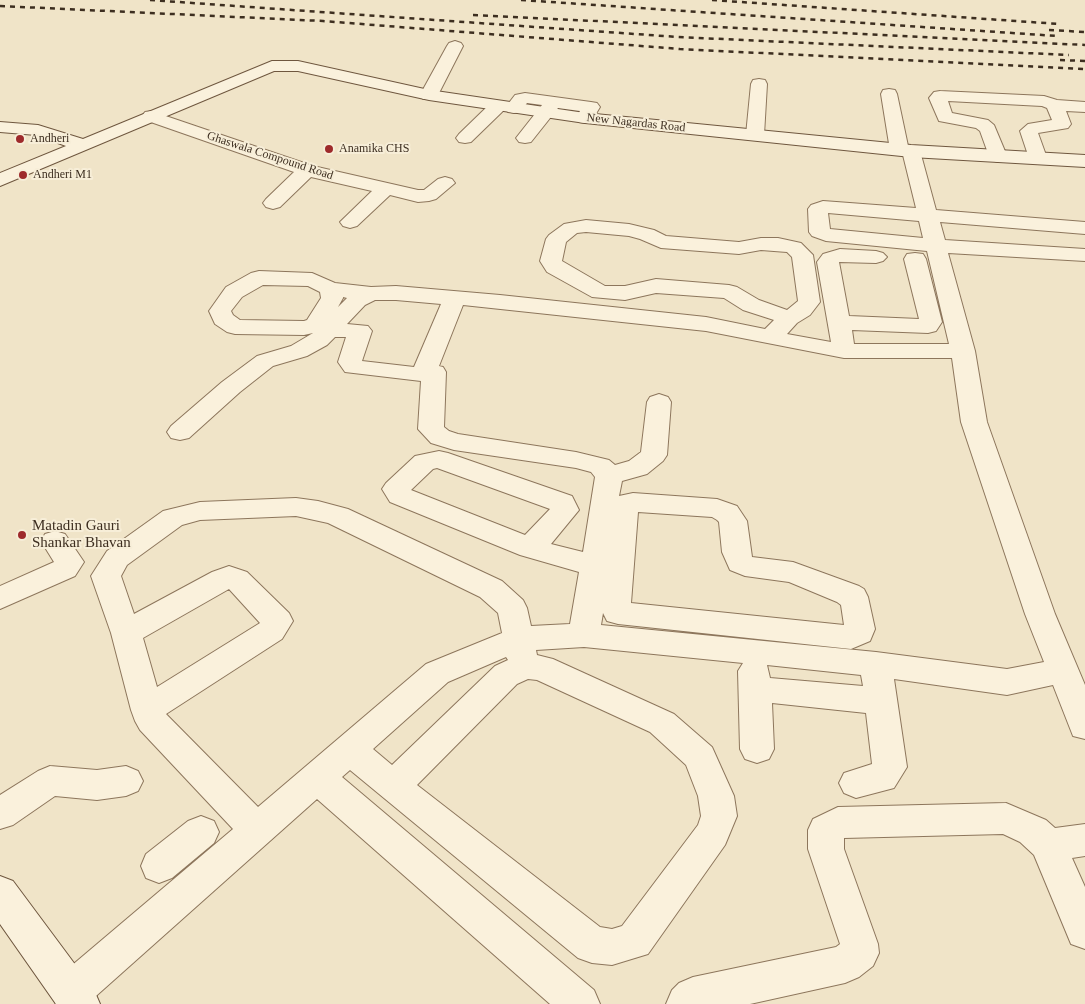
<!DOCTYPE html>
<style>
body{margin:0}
canvas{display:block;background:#f0e4c8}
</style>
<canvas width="1085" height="1004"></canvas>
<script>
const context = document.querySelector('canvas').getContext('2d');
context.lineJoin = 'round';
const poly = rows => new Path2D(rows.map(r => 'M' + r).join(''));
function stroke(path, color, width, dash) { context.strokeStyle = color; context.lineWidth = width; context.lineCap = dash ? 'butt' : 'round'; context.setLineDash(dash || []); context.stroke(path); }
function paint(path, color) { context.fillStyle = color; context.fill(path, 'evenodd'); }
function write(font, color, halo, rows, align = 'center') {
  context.font = font + ' "Times New Roman",serif'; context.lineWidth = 4; context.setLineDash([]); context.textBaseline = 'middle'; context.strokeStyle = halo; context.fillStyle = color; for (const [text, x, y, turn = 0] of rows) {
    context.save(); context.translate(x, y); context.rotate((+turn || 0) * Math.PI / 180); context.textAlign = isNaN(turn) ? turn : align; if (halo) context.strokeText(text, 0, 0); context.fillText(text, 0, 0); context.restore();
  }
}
const street = poly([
 [455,41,461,43,463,46,438,95,435,99,423,99,420,95,447,46,449,43,455,41],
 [759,79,765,80,767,84,764,135,761,139,755,140,749,139,746,135,751,84,753,80,759,79],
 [889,89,895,90,897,94,908,146,918,147,920,151,936,210,1085,222,1085,234,940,222,945,240,1085,249,1085,261,948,253,975,351,987,422,1055,614,1085,685,1085,739,1073,736,1053,685,1007,695,894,679,907,767,894,788,856,798,844,793,839,783,844,773,872,764,866,713,772,703,774,749,769,759,757,763,745,759,740,749,738,671,743,663,584,647,536,650,537,655,553,659,674,714,712,747,734,796,737,816,725,845,648,954,612,965,592,963,578,958,350,770,342,777,594,990,600,1004,550,1004,317,799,87,1004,56,1004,51,992,57,978,233,829,140,730,135,721,131,710,111,633,91,576,107,551,163,511,200,502,296,498,318,501,348,509,502,581,523,600,527,608,531,626,570,624,579,572,520,555,390,502,382,489,386,483,415,456,439,451,448,453,572,496,579,510,551,544,583,552,595,477,591,472,576,468,454,450,431,443,418,429,421,381,345,372,338,362,346,337,335,337,327,345,307,356,273,366,240,392,189,438,180,440,171,438,167,432,171,426,222,382,257,356,291,346,313,333,304,335,235,334,227,332,215,324,209,311,226,287,251,273,259,271,312,273,335,283,371,287,396,286,500,295,706,317,765,329,774,320,743,310,724,298,656,293,625,300,592,297,547,272,540,261,546,239,549,235,564,224,586,220,629,224,654,230,666,236,739,242,761,238,778,238,801,243,813,255,820,302,810,315,797,323,787,334,831,342,817,262,823,254,840,249,876,251,883,253,887,257,883,261,876,263,839,262,849,316,919,319,904,259,907,254,915,253,923,254,926,259,942,322,936,331,928,333,852,330,854,344,949,344,927,251,826,241,812,236,809,232,808,209,811,205,823,201,916,208,903,155,892,154,890,150,881,94,883,90,889,89],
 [828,213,919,221,923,238,830,229,828,213],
 [586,232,629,236,640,239,661,248,739,254,761,250,787,252,792,257,798,301,787,310,759,300,737,287,729,285,656,279,625,286,605,286,562,261,566,242,577,233,586,232],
 [263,285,308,286,320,292,321,298,307,320,304,321,240,320,233,315,231,311,242,297,263,285],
 [343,297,347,298,338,307,343,298,343,297],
 [375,300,396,300,441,304,414,367,362,361,372,331,368,326,347,324,365,305,375,300],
 [463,305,706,331,844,358,952,358,961,422,1025,614,1044,662,1007,669,876,652,601,625,603,613,607,621,618,624,851,649,870,641,875,629,868,597,864,589,859,586,793,562,752,557,747,521,737,506,717,499,633,493,619,496,622,481,647,474,663,461,667,455,671,402,668,397,659,394,650,397,647,402,641,452,629,461,615,465,609,460,576,452,458,434,449,431,444,427,446,372,443,367,439,366,463,305],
 [437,468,550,509,525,535,411,490,433,469,437,468],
 [638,512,712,517,717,520,719,522,722,552,730,570,745,576,789,582,837,602,841,605,844,625,631,603,638,512],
 [296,516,328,523,480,597,498,613,502,633,426,664,258,807,166,714,282,639,293,621,289,613,247,572,229,566,212,572,134,614,121,576,127,565,182,525,200,520,296,516],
 [229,589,260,623,157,687,143,638,229,589],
 [506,657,508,660,495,666,392,765,373,749,448,682,506,657],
 [767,665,861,675,863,686,770,678,767,665],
 [528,679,537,680,650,732,686,765,698,796,701,816,698,825,622,926,612,929,600,927,417,785,517,684,528,679],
 [940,91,1044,96,1057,100,1085,102,1085,112,1066,111,1071,124,1068,128,1038,133,1047,158,1045,162,1038,164,1031,162,1029,158,1020,131,1028,124,1052,120,1047,108,1042,106,948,101,952,113,988,120,994,125,1007,156,1005,160,998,162,991,160,989,156,980,131,976,128,939,121,929,98,934,92,940,91],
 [525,93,591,102,597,103,600,107,591,122,585,123,579,122,576,118,580,111,558,108,531,142,525,143,519,142,516,138,542,105,527,103,520,112,514,113,508,112,505,108,515,95,525,93],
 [498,101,504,102,507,106,504,110,471,142,465,143,459,142,456,138,459,134,492,102,498,101],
 [151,111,313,166,418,190,424,190,438,179,445,177,452,179,455,183,436,199,429,201,418,202,390,195,357,226,350,228,343,226,340,222,372,191,311,177,280,207,273,209,266,207,263,203,266,199,294,172,145,120,142,116,145,112,151,111],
 [55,531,65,534,84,562,75,576,0,609,0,586,54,562,41,541,45,534,55,531],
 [50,766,97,770,126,766,138,771,143,781,138,791,126,796,97,800,55,796,13,825,0,829,0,795,38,771,50,766],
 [1006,803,1046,820,1055,828,1085,824,1085,856,1072,858,1085,887,1085,949,1071,944,1034,855,1020,842,1003,834,844,838,844,849,878,944,879,953,873,966,859,977,845,983,750,1004,666,1004,672,990,679,983,693,977,836,947,840,944,808,849,808,830,813,819,838,807,1006,803],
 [201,816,214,821,219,832,214,843,172,878,159,883,146,878,141,866,146,854,188,821,201,816]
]);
const secondary = poly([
 [272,61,298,61,429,90,585,113,911,145,1085,155,1085,167,911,157,585,123,429,100,298,71,274,71,0,186,0,173,66,146,36,135,0,132,0,122,38,125,83,139,272,61],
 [0,876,13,881,94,990,100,1004,56,1004,0,924,0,876]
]);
stroke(street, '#8d765c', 2);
stroke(secondary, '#6f573f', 2);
paint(street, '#faf1dc');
paint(secondary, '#faf1dc');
stroke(poly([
 [150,0,678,37,1069,55],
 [521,0,1057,36],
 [712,0,1059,24],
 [0,6,323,21,680,49,1085,69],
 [473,15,1085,45],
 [1049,30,1085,32],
 [1060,60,1085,61]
]), '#3d2e20', 2.5, [5, 5]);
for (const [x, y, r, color] of [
 [20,139,5,"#9e2a2b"],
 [329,149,5,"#9e2a2b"],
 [23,175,5,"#9e2a2b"],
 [22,535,5,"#9e2a2b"]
]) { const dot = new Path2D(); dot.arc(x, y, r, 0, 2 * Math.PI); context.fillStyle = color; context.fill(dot); stroke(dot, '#f7eed8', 2); }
write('12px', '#3d2e20', '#f7eed8', [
 ["New Nagardas Road",636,123,6],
 ["Ghaswala Compound Road",270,156,18]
]);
write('12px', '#3d2e20', '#f7eed8', [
 ["Andheri",30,139],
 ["Anamika CHS",339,149],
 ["Andheri M1",33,175]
], 'left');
write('15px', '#3d2e20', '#f7eed8', [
 ["Matadin Gauri",32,526],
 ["Shankar Bhavan",32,543]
], 'left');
</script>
